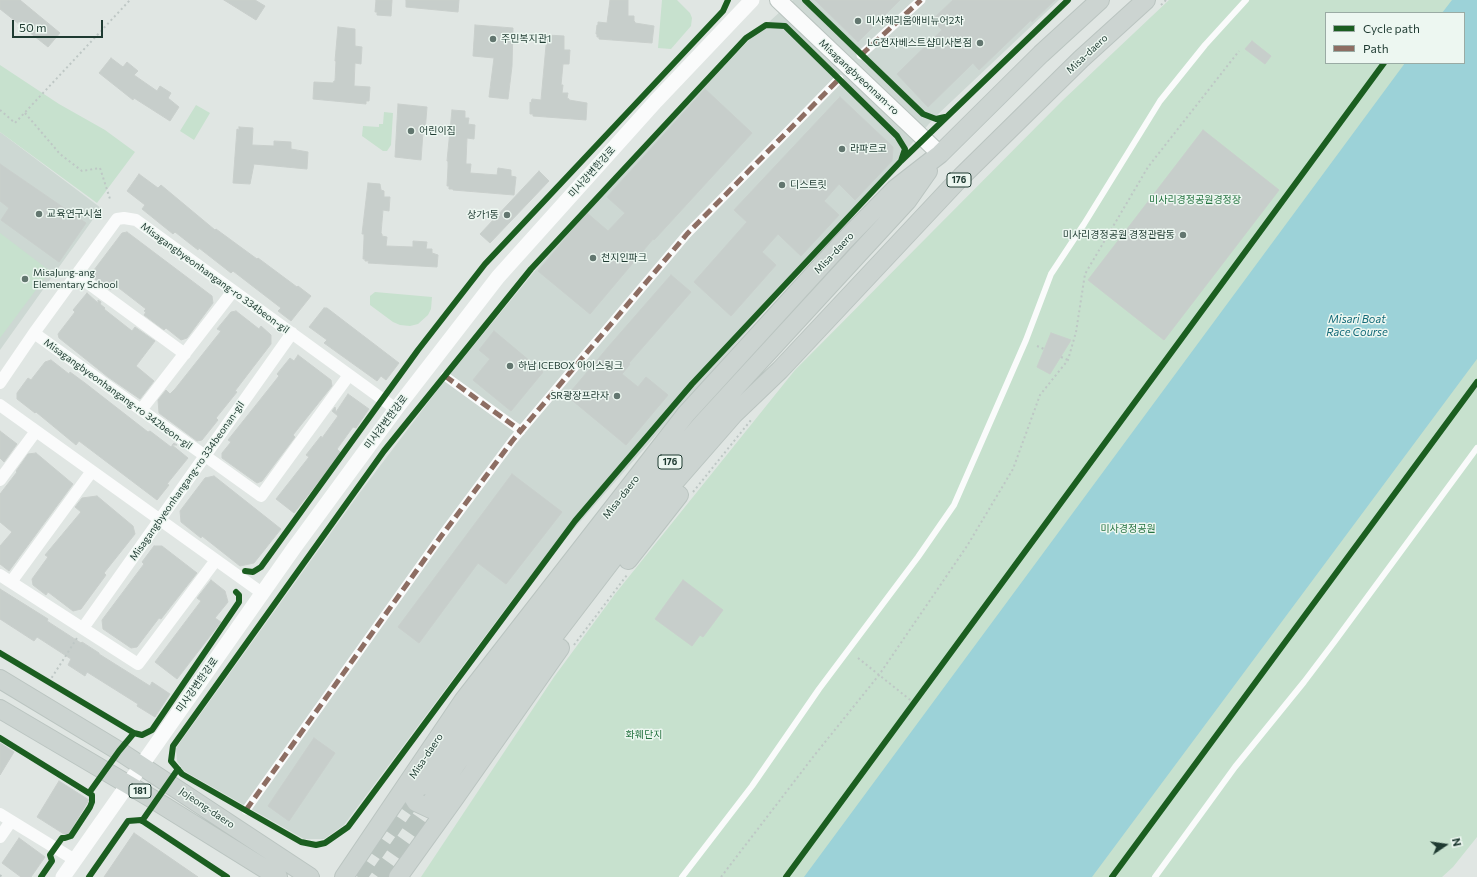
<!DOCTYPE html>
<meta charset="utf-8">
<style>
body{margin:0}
#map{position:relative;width:1477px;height:877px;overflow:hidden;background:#e0e6e3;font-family:Commissioner,sans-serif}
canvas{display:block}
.legend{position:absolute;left:1325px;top:12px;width:140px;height:52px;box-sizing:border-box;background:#edf7f1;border:1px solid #9aaba4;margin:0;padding:5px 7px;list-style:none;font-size:12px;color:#1e3a31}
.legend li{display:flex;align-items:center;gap:8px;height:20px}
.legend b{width:20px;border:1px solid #9aaba4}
.north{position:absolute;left:1425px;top:825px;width:40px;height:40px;-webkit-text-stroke:3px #edf7f1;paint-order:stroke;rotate:77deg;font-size:11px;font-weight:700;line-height:16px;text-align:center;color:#1e3a31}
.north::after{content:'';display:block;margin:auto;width:14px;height:18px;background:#1e3a31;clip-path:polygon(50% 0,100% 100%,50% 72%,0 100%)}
.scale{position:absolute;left:12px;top:20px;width:91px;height:18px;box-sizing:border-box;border:2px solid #1e3a31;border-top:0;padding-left:5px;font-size:12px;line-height:14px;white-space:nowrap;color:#1e3a31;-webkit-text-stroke:3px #edf7f1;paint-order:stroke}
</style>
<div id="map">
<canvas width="1477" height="877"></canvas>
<ul class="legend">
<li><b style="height:5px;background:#1b5e20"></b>Cycle path</li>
<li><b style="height:5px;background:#8d6e63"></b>Path</li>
</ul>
<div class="north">N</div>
<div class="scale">50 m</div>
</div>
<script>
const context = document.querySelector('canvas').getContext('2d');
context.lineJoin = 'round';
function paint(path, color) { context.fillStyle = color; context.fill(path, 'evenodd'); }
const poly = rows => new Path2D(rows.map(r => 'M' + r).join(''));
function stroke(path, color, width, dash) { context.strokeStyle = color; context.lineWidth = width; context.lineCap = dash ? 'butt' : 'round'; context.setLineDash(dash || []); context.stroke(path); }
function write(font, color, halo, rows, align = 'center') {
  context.font = font + ' Commissioner,"Noto Sans KR",sans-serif'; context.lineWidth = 3; context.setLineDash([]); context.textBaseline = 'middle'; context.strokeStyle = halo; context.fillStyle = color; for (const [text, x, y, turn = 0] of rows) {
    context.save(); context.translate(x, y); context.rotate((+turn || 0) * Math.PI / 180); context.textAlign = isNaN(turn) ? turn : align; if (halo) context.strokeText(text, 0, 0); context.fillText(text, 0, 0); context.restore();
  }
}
paint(poly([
 [793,0,1059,0,935,117,515,596,344,825,324,839,304,839,184,771,177,761,176,748,358,495,442,384,534,272,587,211,747,42],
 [0,132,101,208,0,350]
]), '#cdd8d3');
paint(poly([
 [662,0,677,0,690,13,692,18,691,26,671,49,658,48],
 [1169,0,1477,0,1477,837,1453,867,1442,877,421,877,554,677,615,594,795,370,1063,100],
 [1326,13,1464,13,1464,63,1326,63],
 [0,65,59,104,105,130,135,152,97,203,0,132],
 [196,105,210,113,194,140,180,131],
 [384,112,393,113,391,145,387,151,383,151,362,136,363,126,379,127,379,124,383,124],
 [0,233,50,271,0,338],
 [375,292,432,297,431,309,428,315,418,324,410,326,400,325,393,322,370,305,370,296]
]), '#c7e1ce');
paint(poly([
 [1452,0,1477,0,1477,359,1092,877,804,877,1405,63,1464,63,1464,13,1442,13]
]), '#9cd2d8');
const building = poly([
 [0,0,20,0,60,33,48,47,0,9,0,0],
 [224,0,255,0,265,6,256,20,224,0],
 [376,0,392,0,391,16,377,15,377,12,375,12,376,0],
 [406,0,459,0,458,12,406,7,406,0],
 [610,0,628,0,628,16,634,16,634,21,635,22,635,23,654,26,652,43,599,39,599,37,597,37,597,34,596,34,597,25,598,25,598,22,607,23,610,0],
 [815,0,900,0,858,42,815,0],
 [953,0,1055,0,1032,22,1031,20,979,70,973,63,928,107,897,74,942,30,932,20,953,0],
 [475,25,513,28,512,66,508,99,489,97,494,58,473,56,475,25],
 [338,27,355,29,355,46,362,47,361,64,355,63,354,86,370,87,369,101,366,101,366,104,313,99,314,82,333,83,334,81,335,81,336,61,335,61,338,27],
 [547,35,564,36,564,50,570,50,569,64,563,64,561,85,563,85,562,93,568,93,567,98,569,99,569,100,587,103,586,120,533,116,533,114,530,114,530,102,531,103,532,99,541,100,547,35],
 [1252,41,1271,56,1265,64,1245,49,1252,41],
 [111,58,123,67,127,62,138,71,134,75,157,91,160,86,171,93,168,98,179,107,170,121,134,98,133,100,99,73,111,58],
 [705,89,752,133,654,240,653,239,590,314,538,271,587,213,608,231,625,213,607,197,705,89],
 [840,97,893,147,892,161,855,200,839,184,824,201,839,215,801,256,778,234,762,252,776,265,731,316,694,282,747,222,734,210,840,97],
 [398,104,427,107,425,132,423,132,421,160,395,157,398,104],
 [452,110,465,111,465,118,469,118,468,124,475,125,474,139,467,138,466,161,466,164,471,164,470,173,497,175,498,168,511,170,511,176,516,177,514,195,453,190,453,189,449,189,449,186,447,186,448,167,448,161,447,161,452,110],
 [239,127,253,128,252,145,274,146,274,141,291,142,291,149,308,152,307,169,254,164,250,184,233,183,237,129,239,130,239,127],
 [1203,130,1279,190,1164,340,1088,280,1203,130],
 [0,164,86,223,59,262,1,220,9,208,0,201,0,164],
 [539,171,549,181,490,243,480,234,539,171],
 [139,174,158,188,161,185,215,230,216,229,257,259,258,258,297,287,298,286,311,296,291,321,278,311,281,308,233,271,231,273,199,248,198,250,175,232,173,234,142,209,145,205,127,191,139,174],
 [368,183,380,184,381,190,384,191,384,197,390,197,389,211,383,210,381,233,382,234,382,236,387,237,386,246,413,247,413,241,427,242,426,249,432,249,432,253,438,255,437,267,368,263,369,261,365,261,365,259,363,259,364,239,364,234,362,234,368,183],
 [127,232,212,296,213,303,187,338,181,340,166,328,164,330,144,315,146,312,144,311,146,309,115,285,111,290,95,279,94,270,122,233,127,232],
 [671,275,691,292,629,363,630,364,622,374,638,387,646,377,668,395,626,445,567,396,609,346,671,275],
 [87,293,98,303,98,300,101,302,100,304,105,308,104,309,132,331,135,327,155,341,136,366,154,381,140,399,108,377,59,338,58,334,75,312,73,310,87,293],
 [324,308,327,308,399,363,386,380,381,376,377,381,324,343,327,340,309,327,324,308],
 [236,311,259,329,261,326,271,335,271,344,251,370,235,391,237,392,216,418,218,420,202,440,197,441,159,413,158,400,166,390,170,394,175,389,221,331,217,329,231,312,236,311],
 [494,331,543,372,511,411,473,380,490,359,479,350,494,331],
 [1051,333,1071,340,1050,374,1037,367,1051,333],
 [298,355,331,380,332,386,293,435,295,437,262,481,257,483,222,458,222,453,231,442,228,440,279,376,277,374,290,358,294,361,298,355],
 [51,360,69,374,70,372,85,383,148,432,150,431,171,447,174,443,177,445,172,445,188,458,167,484,169,485,157,500,79,441,76,445,36,412,35,413,17,399,17,393,28,378,31,380,45,362,51,360],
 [348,394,369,409,356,428,353,427,337,449,341,453,294,513,276,499,309,457,306,455,321,436,322,438,338,416,332,411,335,407,336,412,348,394],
 [0,431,17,444,4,462,0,458,0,431],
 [36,453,73,484,9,571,0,564,0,546,12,532,0,522,0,494,17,472,16,471,28,454,36,453],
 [512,474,562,512,506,584,478,563,419,643,398,627,512,474],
 [214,476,281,529,254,563,240,566,202,536,201,538,181,522,180,511,205,478,214,476],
 [97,496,133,526,135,534,104,573,106,575,81,609,73,611,48,592,46,595,33,585,32,579,48,557,45,555,81,512,75,507,82,498,97,496],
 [154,546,162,546,197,573,161,619,159,618,137,647,131,648,103,629,102,620,144,564,142,562,154,546],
 [211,580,225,591,228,602,215,618,221,622,177,679,155,662,201,601,197,598,211,580],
 [683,580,723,610,703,637,700,635,692,646,655,619,683,580],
 [0,589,48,619,47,621,81,643,82,642,99,653,99,654,150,686,152,682,170,694,155,717,137,706,138,704,87,672,85,676,68,665,71,659,37,637,34,641,0,619,0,589],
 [314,738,335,753,289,821,268,806,314,738],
 [0,743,14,752,0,775,0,743],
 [59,781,89,800,67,836,37,817,59,781],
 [134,833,198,877,104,877,134,833],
 [19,838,45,857,31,877,21,877,2,863,19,838]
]);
paint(building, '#c7cecb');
stroke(building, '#c9cfcc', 1);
stroke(poly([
 [358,877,420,787],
 [378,877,433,799]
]), '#b9c4bf', 18, [18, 9]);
const secondary = poly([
 [778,0,940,154]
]);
const primary = poly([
 [628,560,679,495],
 [0,679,119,751,310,877],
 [0,709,156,801,278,877],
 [411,778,411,794,416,802,431,809,441,808,445,805],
 [420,787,443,753,635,503,701,425,907,201,928,171],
 [433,799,457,763,651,509,734,414,780,370,961,177,1081,59,1146,0],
 [344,877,463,701,686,414,844,241,895,189,940,154,1041,54,1100,0],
 [398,877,454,799,560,648]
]);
stroke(secondary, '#b9c3bf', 18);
stroke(primary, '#bac4c0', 20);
stroke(poly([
 [1161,5,1166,0],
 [0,110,15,123,130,0],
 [25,113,60,154,82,171,100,168,110,199],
 [1037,346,1044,349],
 [1061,357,1068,360],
 [693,492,751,420],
 [574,645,627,575],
 [858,658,914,703],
 [49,682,77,638],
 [0,875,2,877],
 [721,877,813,757,879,675,967,546,1013,469,1040,395,1068,360,1076,332,1085,274,1148,167,1239,51]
]), '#bec7c5', 2, [2, 3]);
stroke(poly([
 [682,877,752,786,819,689,918,557,954,505,1026,340,1051,274,1084,224,1160,101,1205,45,1246,0],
 [1155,877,1235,767,1304,682,1335,641,1477,448]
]), '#fafbfb', 6);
stroke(poly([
 [861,55,921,0],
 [445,376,521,431],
 [246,810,442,535,513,440,687,234,839,79]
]), '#fafbfb', 9);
stroke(poly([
 [77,275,185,354],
 [34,333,261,496,349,375],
 [0,383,34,333,117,219,124,218,136,220,396,409],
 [0,405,262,593],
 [141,410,233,291],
 [0,480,36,431],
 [0,575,138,664,216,560],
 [11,582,92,471],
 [83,628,292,333],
 [0,814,75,860],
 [0,837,11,821]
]), '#fafbfb', 12);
stroke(poly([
 [63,877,294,548,396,409,498,277,656,101,752,0]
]), '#fafbfb', 15);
stroke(secondary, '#fafbfb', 16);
stroke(primary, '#ccd4d1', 18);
stroke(poly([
 [861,55,921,0],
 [445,376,521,431],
 [246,810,442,535,513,440,687,234,839,79]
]), '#8d6e63', 5, [10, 5]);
stroke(poly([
 [805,0,923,114,936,119,945,117],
 [901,161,905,149,897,136,785,26,766,25,746,38,531,269,384,451,173,746,171,761,182,774,301,842,316,845,325,843,348,827,575,521,692,384,901,161,1068,0],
 [245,571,253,572,261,567,418,350,485,264,723,11,728,0],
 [0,653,134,733,142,735,152,730,239,602,239,595,236,592],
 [0,738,92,795,92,802,90,807,71,836,65,838,62,838,50,855,52,861,41,877],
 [89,793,119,751,134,733],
 [142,821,178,769],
 [89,877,128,821,141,820,227,877],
 [786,877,1384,63],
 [1112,877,1477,382]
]), '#1b5e20', 6);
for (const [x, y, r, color] of [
 [858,21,4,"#62766f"],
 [493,39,4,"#62766f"],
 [980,43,4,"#62766f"],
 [411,131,4,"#62766f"],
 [842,149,4,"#62766f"],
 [782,185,4,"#62766f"],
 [39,214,4,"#62766f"],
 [507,215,4,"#62766f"],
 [1183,235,4,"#62766f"],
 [593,258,4,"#62766f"],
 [25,279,4,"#62766f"],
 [510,366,4,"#62766f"],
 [617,396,4,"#62766f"]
]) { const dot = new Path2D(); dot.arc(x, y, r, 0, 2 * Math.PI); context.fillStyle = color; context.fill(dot); stroke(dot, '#edf7f1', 1.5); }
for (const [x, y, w] of [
 [959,180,24],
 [670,462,24],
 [140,791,22]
]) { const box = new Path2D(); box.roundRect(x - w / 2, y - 7, w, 14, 3); context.fillStyle = '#edf7f1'; context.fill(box); stroke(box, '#1e3a31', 1); }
write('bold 9px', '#1e3a31', null, [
 ["176",959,180],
 ["176",670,462],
 ["181",140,791]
]);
write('10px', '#1e3a31', '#edf7f1', [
 ["미사헤리움애비뉴어2차",866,21],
 ["주민복지관1",501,39],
 ["LG전자베스트샵미사본점",972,43,"right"],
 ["어린이집",419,131],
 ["라파르코",850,149],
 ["디스트릿",790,185],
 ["교육연구시설",47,214],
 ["상가1동",499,215,"right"],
 ["미사리경정공원 경정관람동",1175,235,"right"],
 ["천지인파크",601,258],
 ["MisaJung-ang",33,273],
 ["Elementary School",33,285],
 ["하남 ICEBOX 아이스링크",518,366],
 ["SR광장프라자",609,396,"right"]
], 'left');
write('10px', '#1e3a31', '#edf7f1', [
 ["Misa-daero",1087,54,-43],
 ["Misagangbyeonnam-ro",859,77,43],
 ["미사강변한강로",592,172,-48],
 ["Misa-daero",834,253,-47],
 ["Misagangbyeonhangang-ro 334beon-gil",215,278,36],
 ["Misagangbyeonhangang-ro 342beon-gil",118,394,36],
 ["미사강변한강로",386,422,-53],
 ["Misagangbyeonhangang-ro 334beonan-gil",187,481,-55],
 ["Misa-daero",621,497,-52],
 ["미사강변한강로",197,685,-55],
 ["Misa-daero",426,756,-56],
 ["Jojeong-daero",207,808,34]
]);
write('10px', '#257341', '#edf7f1', [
 ["미사리경정공원경정장",1195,200],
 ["미사경정공원",1128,529],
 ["화훼단지",644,735]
]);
write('italic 11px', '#156b79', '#edf7f1', [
 ["Misari Boat",1357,319],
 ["Race Course",1357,332]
]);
</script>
